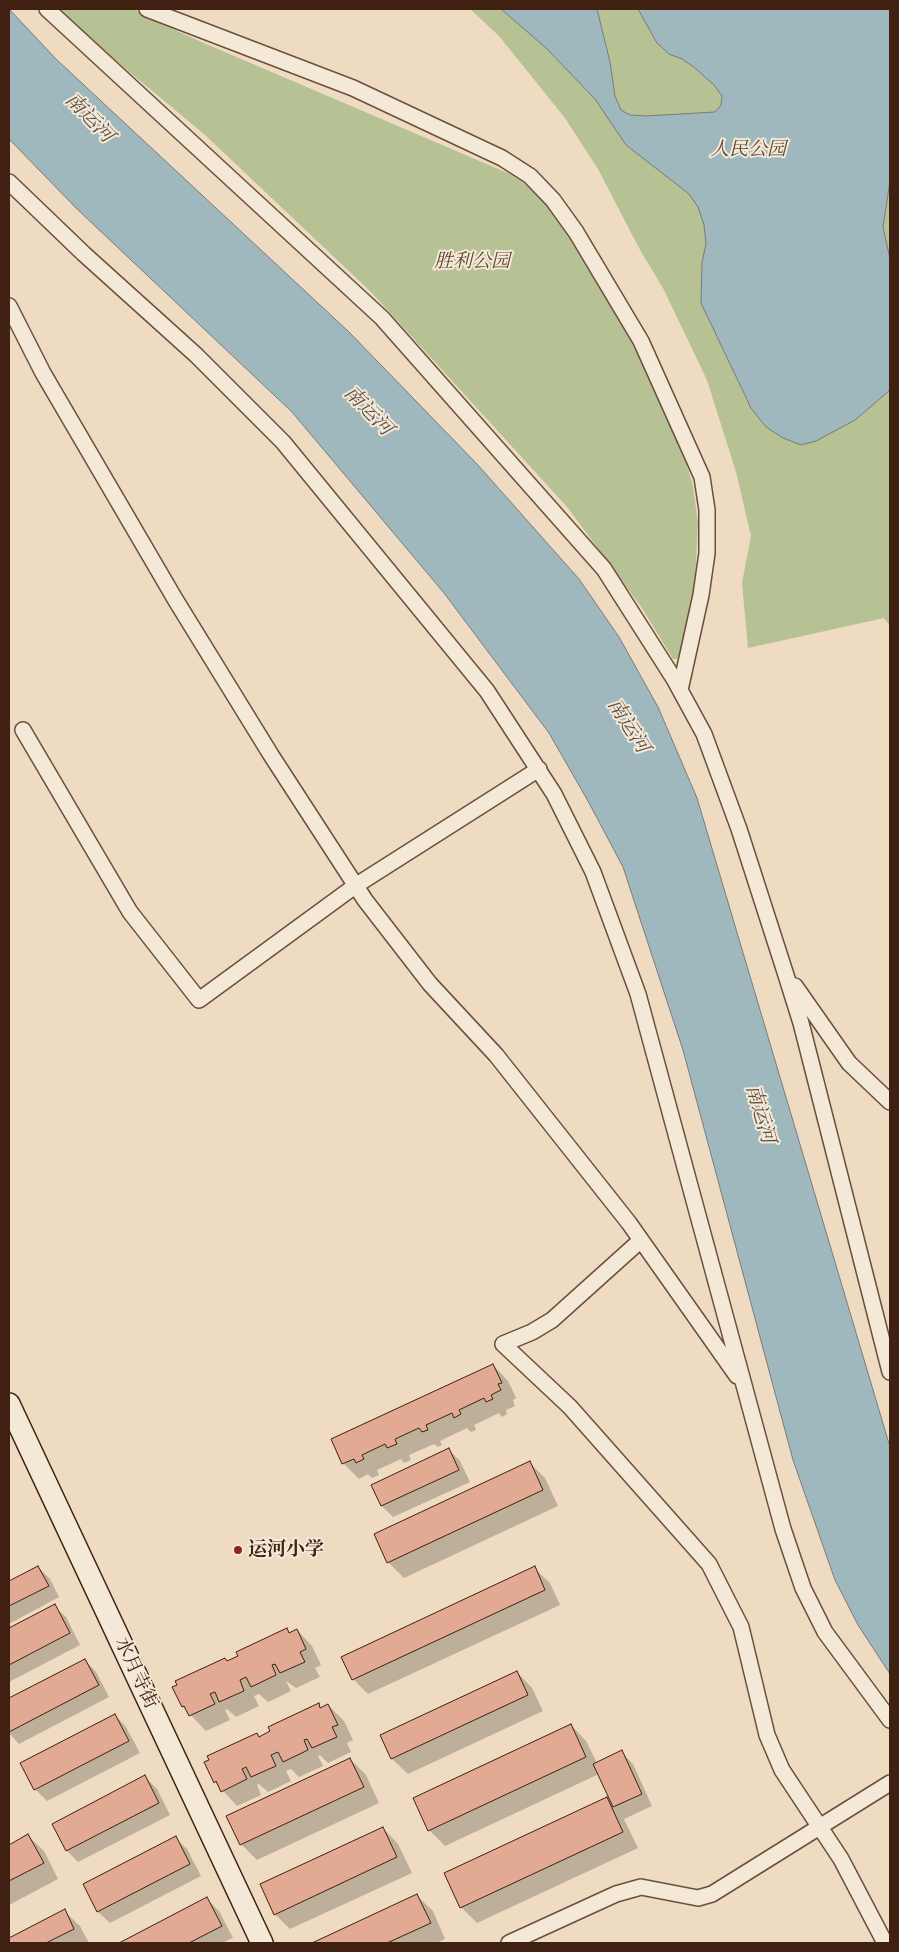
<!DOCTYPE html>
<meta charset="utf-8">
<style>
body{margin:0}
#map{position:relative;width:899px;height:1952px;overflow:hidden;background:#eedbc1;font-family:"EB Garamond",serif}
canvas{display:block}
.frame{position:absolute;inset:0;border:10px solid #3f2011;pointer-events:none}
</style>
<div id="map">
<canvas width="899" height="1952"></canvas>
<div class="frame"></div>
</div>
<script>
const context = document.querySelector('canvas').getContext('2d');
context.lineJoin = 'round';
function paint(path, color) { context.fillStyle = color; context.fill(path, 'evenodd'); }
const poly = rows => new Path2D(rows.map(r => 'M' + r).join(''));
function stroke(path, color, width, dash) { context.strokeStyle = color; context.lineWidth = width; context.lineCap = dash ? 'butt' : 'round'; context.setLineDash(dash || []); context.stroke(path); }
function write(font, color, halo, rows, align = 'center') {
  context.font = font + ' "EB Garamond","Noto Serif SC",serif'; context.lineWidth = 4; context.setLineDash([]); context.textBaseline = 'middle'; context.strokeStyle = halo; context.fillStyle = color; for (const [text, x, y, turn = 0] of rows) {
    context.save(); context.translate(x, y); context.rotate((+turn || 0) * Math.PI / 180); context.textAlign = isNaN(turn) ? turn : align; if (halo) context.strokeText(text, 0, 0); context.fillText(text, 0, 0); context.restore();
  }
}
paint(poly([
 [54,9,134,9,147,17,199,41,510,174,538,193,573,241,607,293,671,421,685,458,693,486,698,523,695,581,679,659,673,659,642,608,568,508,371,292,204,134],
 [470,9,890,9,890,626,884,618,748,648,742,583,751,536,736,472,707,380,664,290,639,248,598,169,565,118,499,36]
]), '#b6c194');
const water = poly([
 [9,9,56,59,349,332,477,464,579,579,619,637,658,707,697,798,890,1447,890,1674,858,1625,835,1580,793,1460,683,1050,623,867,588,801,549,733,444,593,292,412,77,209,9,139,9,9],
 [501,9,597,9,610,62,615,96,621,110,630,115,646,116,715,112,721,105,722,96,714,85,695,68,682,59,669,54,657,43,638,9,890,9,890,181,883,227,890,259,890,390,855,420,816,441,801,445,783,438,766,427,751,408,701,303,702,262,706,244,704,225,698,207,689,194,626,145,595,99,546,48,501,9]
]);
paint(water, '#9fb8be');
stroke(water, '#797b79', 1);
paint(poly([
 [493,1365,508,1381,516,1398,513,1400,515,1406,506,1410,507,1414,502,1417,499,1413,474,1425,476,1430,471,1432,467,1428,440,1441,442,1445,438,1447,434,1444,409,1455,411,1460,404,1463,401,1459,377,1470,379,1475,372,1478,368,1474,359,1479,343,1463],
 [449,1450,460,1461,470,1482,393,1517,382,1506],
 [530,1463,545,1478,558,1506,404,1578,388,1562],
 [38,1567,50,1579,59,1597,9,1624,9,1583],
 [534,1568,550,1583,560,1605,368,1694,353,1679],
 [54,1606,66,1617,80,1645,9,1682,9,1629],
 [287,1630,290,1633,297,1630,312,1646,321,1665,315,1668,320,1677,296,1688,286,1681,291,1691,268,1702,259,1694,254,1696,259,1706,236,1717,227,1709,225,1710,230,1720,206,1731,183,1707,174,1688,225,1659,228,1662],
 [85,1660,96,1672,109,1697,19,1744,9,1733,9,1700],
 [517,1672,532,1688,543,1711,408,1774,392,1759,381,1736],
 [318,1705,322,1708,328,1705,344,1721,353,1740,347,1743,351,1752,328,1763,320,1755,318,1756,323,1766,299,1777,291,1769,286,1771,291,1781,268,1792,259,1784,257,1785,261,1795,237,1806,215,1782,257,1734,260,1737],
 [115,1715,126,1727,140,1753,47,1801,35,1789],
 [571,1725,586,1741,597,1763,621,1752,633,1764,652,1806,624,1819,638,1848,477,1923,461,1907,607,1799,614,1806,599,1774,445,1846,429,1830],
 [350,1759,366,1775,379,1803,257,1860,241,1844],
 [145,1777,157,1789,170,1815,78,1862,67,1851,53,1825],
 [383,1828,398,1844,412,1873,290,1929,275,1914],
 [28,1836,44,1851,58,1879,9,1905,9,1846],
 [175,1838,187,1849,201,1876,110,1923,98,1912,84,1885],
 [417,1896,433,1911,445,1939,436,1943,315,1943],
 [207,1899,219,1911,233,1938,222,1943,121,1943],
 [64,1911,80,1926,89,1943,9,1943,9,1939]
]), '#0003');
const building = poly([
 [493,1364,502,1383,498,1384,501,1390,491,1395,493,1399,486,1402,484,1398,459,1410,461,1414,454,1418,452,1413,426,1425,428,1430,422,1432,419,1428,395,1439,397,1444,387,1448,385,1444,362,1455,364,1459,356,1463,354,1459,342,1464,331,1439,493,1364],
 [449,1448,459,1470,381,1506,371,1485,449,1448],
 [530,1461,543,1490,387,1563,374,1534,530,1461],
 [38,1566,49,1586,9,1606,9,1581,38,1566],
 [535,1566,545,1590,352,1680,341,1657,535,1566],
 [55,1604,70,1633,9,1665,9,1628,55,1604],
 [287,1628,289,1633,297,1629,306,1649,300,1652,305,1662,280,1673,275,1664,272,1665,276,1675,251,1687,246,1677,240,1680,244,1691,219,1702,215,1692,210,1694,215,1704,189,1716,184,1706,182,1707,172,1687,177,1685,175,1681,225,1658,227,1661,238,1656,236,1652,287,1628],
 [85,1659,99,1685,9,1732,9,1698,85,1659],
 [517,1671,528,1695,391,1759,380,1735,517,1671],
 [319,1703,320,1708,328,1704,338,1725,332,1727,337,1737,312,1748,307,1739,304,1740,308,1750,283,1762,278,1752,271,1755,276,1766,251,1777,246,1767,242,1769,247,1779,221,1792,216,1781,214,1783,204,1762,209,1760,207,1756,257,1733,259,1737,270,1731,268,1727,319,1703],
 [115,1714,129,1741,34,1790,20,1763,115,1714],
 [571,1724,586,1757,428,1831,413,1798,571,1724],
 [622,1750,642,1794,613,1807,593,1764,622,1750],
 [350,1758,364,1787,240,1845,226,1816,350,1758],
 [145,1775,159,1803,66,1851,52,1824,145,1775],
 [607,1797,623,1832,460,1908,444,1873,607,1797],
 [383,1827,397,1857,274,1915,260,1884,383,1827],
 [28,1834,44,1863,9,1881,9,1845,28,1834],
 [176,1836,190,1864,97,1912,83,1884,176,1836],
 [417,1894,431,1923,387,1943,312,1943,417,1894],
 [207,1897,222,1926,189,1943,119,1943,207,1897],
 [65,1909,74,1929,46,1943,9,1943,9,1938,65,1909]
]);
paint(building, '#e2a993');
stroke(building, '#3f2011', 1);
const street = poly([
 [47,9,382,318,604,569,674,679,704,734,739,829,785,972,801,1023,890,1372],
 [147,9,353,88,502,158,530,176,553,200,576,232,641,341,702,477,707,510,707,553,701,595,680,690],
 [9,182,84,254,196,355,283,442,487,691,554,794,593,872,638,994,783,1529,803,1588,825,1632,890,1720],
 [9,306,43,373,175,599,271,755,365,900,430,984,496,1055,629,1223,737,1376],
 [23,730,130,912,199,1000,355,886,539,769],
 [795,986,849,1063,890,1102],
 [641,1240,552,1320,532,1332,503,1344,570,1407,709,1564,741,1627,767,1735,782,1770,841,1859,885,1943],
 [509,1943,616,1894,641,1887,698,1898,712,1894,890,1783]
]);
const secondary = poly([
 [9,1404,262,1943]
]);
stroke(street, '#6b4f3d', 18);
stroke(secondary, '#3f2011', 24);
stroke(street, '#f4e8d7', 15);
stroke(secondary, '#f4e8d7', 21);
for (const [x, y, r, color] of [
 [238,1550,5,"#8f2418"]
]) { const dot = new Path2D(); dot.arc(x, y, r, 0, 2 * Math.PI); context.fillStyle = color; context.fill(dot); stroke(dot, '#f4e8d7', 2); }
write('italic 19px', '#5d4832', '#f4e8d7', [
 ["人民公园",748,150],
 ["胜利公园",472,262]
]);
write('bold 19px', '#3f2011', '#f4e8d7', [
 ["运河小学",248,1550]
], 'left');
write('19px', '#3f2011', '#f4e8d7', [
 ["水月寺街",136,1673,65]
]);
write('italic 20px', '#5c4e45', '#f4e8d7', [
 ["南运河",89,118,46],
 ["南运河",368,411,46],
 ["南运河",628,726,58],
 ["南运河",760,1114,74]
]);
</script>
